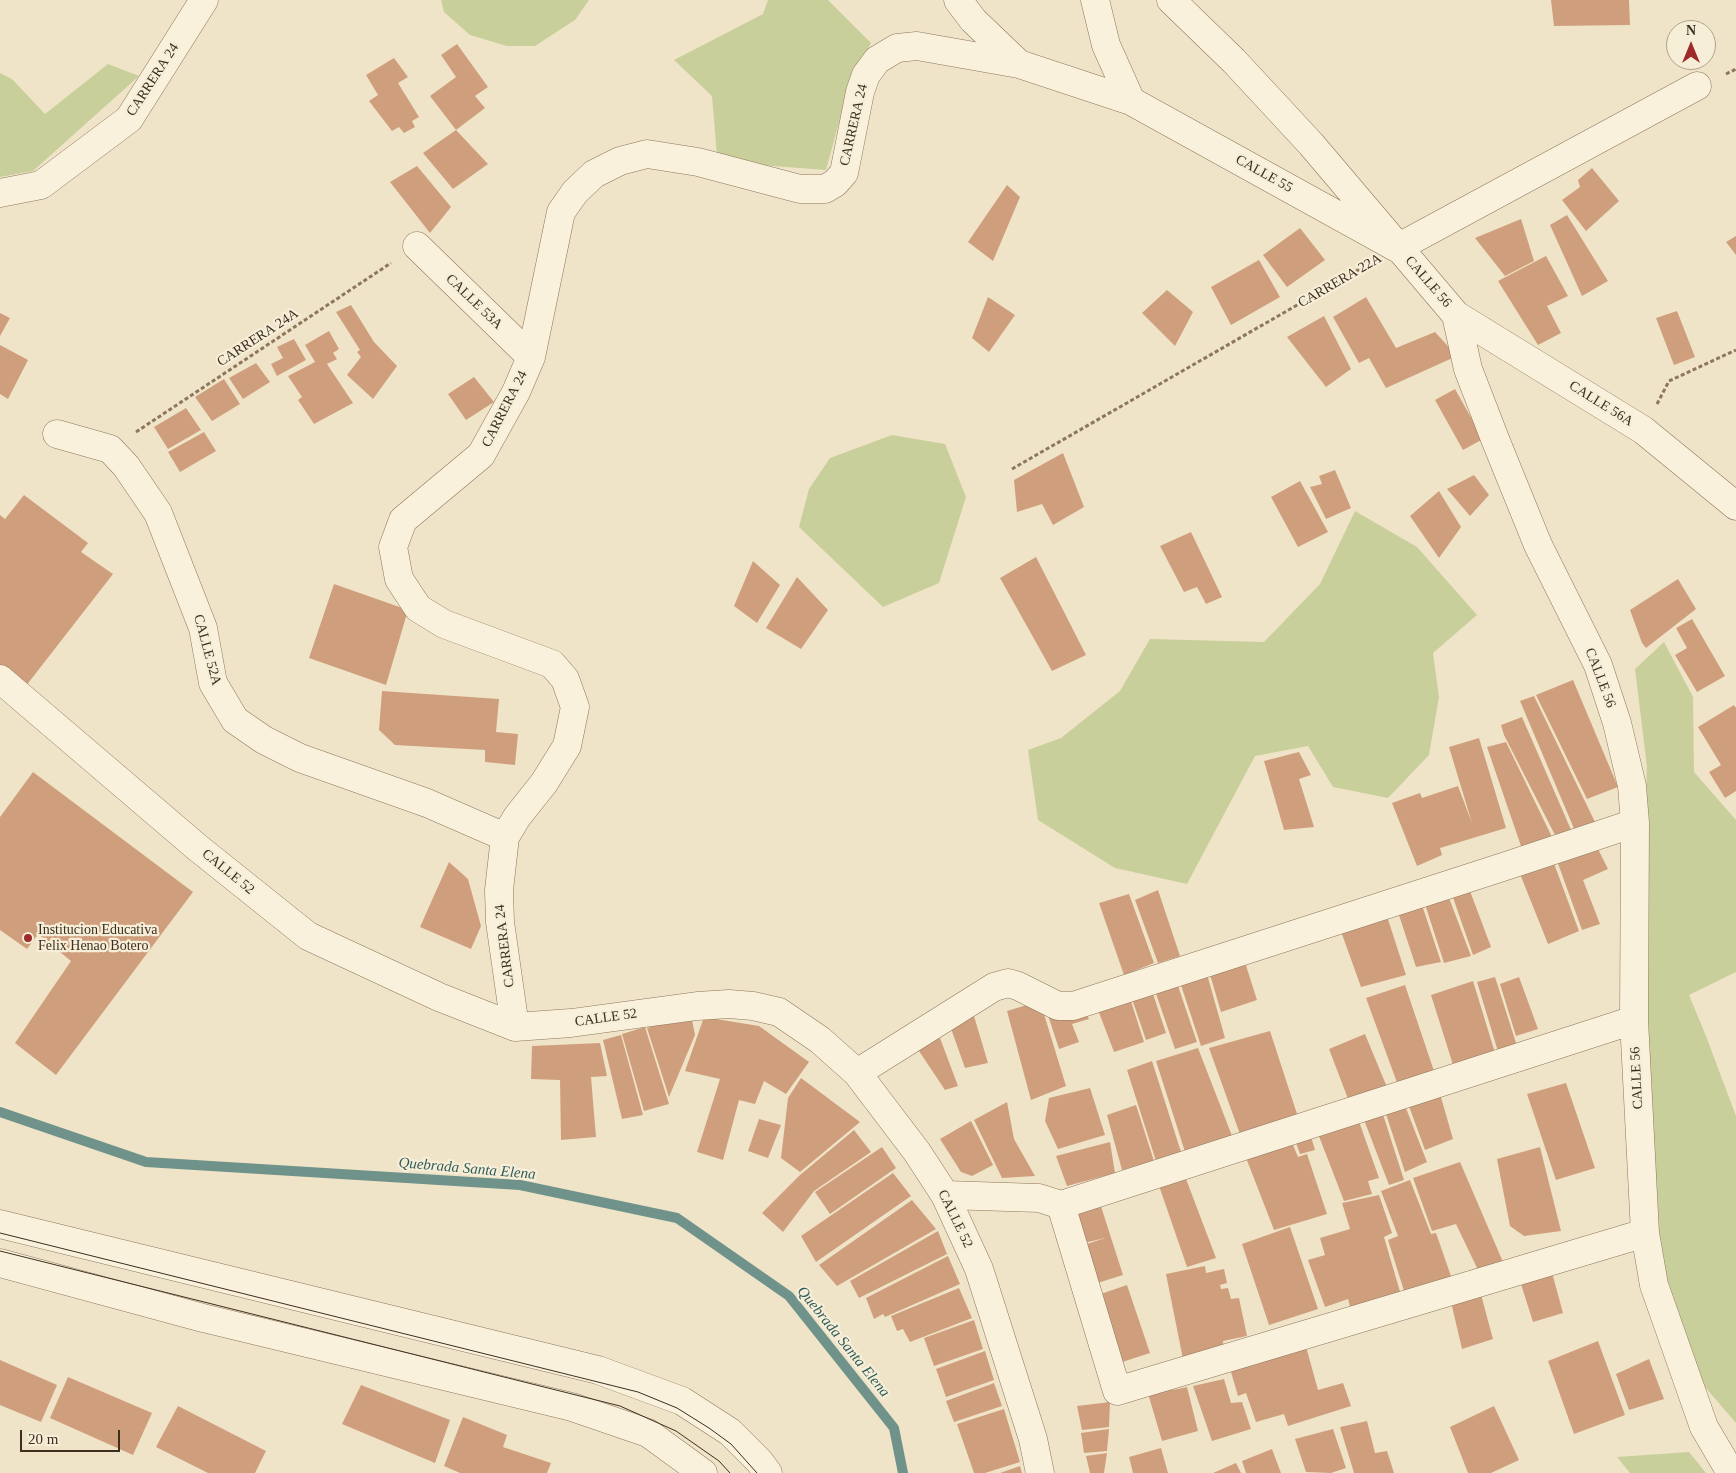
<!DOCTYPE html>
<style>
body{margin:0}
#map{position:relative;width:1736px;height:1473px;overflow:hidden;background:#f0e4c8;font-family:"Times New Roman",serif}
canvas{display:block}
.north{position:absolute;left:1666px;top:20px;width:50px;height:50px;box-sizing:border-box;background:#f7eed8;border:1px solid #ada18e;border-radius:50%;rotate:0deg;font-size:14px;font-weight:700;line-height:20px;text-align:center;color:#3d2e20}
.north::after{content:'';display:block;margin:auto;width:18px;height:22px;background:#9e2a2b;clip-path:polygon(50% 0,100% 100%,50% 72%,0 100%)}
.scale{position:absolute;left:20px;top:1430px;width:100px;height:22px;box-sizing:border-box;border:2px solid #3d2e20;border-top:0;padding-left:6px;font-size:15px;line-height:18px;white-space:nowrap;color:#3d2e20;-webkit-text-stroke:4px #f7eed8;paint-order:stroke}
</style>
<div id="map">
<canvas width="1736" height="1473"></canvas>
<div class="north">N</div>
<div class="scale">20 m</div>
</div>
<script>
const context = document.querySelector('canvas').getContext('2d');
context.lineJoin = 'round';
function paint(path, color) { context.fillStyle = color; context.fill(path, 'evenodd'); }
const poly = rows => new Path2D(rows.map(r => 'M' + r).join(''));
function stroke(path, color, width, dash) { context.strokeStyle = color; context.lineWidth = width; context.lineCap = dash ? 'butt' : 'round'; context.setLineDash(dash || []); context.stroke(path); }
function write(font, color, halo, rows, align = 'center') {
  context.font = font + ' "Times New Roman",serif'; context.lineWidth = 4.5; context.setLineDash([]); context.textBaseline = 'middle'; context.strokeStyle = halo; context.fillStyle = color; for (const [text, x, y, turn = 0] of rows) {
    context.save(); context.translate(x, y); context.rotate((+turn || 0) * Math.PI / 180); context.textAlign = isNaN(turn) ? turn : align; if (halo) context.strokeText(text, 0, 0); context.fillText(text, 0, 0); context.restore();
  }
}
paint(poly([
 [441,0,589,0,575,20,535,46,507,46,470,35,444,12],
 [768,0,828,0,871,43,850,82,826,170,759,165,717,156,712,96,674,60,763,14],
 [108,64,139,76,33,171,0,177,0,73,12,79,45,114],
 [892,435,945,444,966,497,939,583,883,607,799,527,809,489,830,458],
 [1355,511,1417,547,1477,615,1433,653,1439,697,1429,755,1388,798,1333,787,1308,746,1255,756,1187,884,1115,868,1038,820,1028,750,1061,738,1120,691,1150,639,1264,642,1320,584],
 [1664,642,1693,697,1694,772,1736,820,1736,972,1689,995,1706,1036,1736,1116,1736,1423,1687,1366,1654,1242,1643,855,1647,767,1635,669],
 [1689,1452,1706,1473,1630,1473,1617,1457]
]), '#c9cf9b');
stroke(poly([
 [0,1112,146,1162,520,1185,677,1218,789,1296,894,1428,903,1473]
]), '#6f938a', 10);
paint(poly([
 [1551,0,1629,0,1630,25,1554,26],
 [457,44,488,87,475,96,485,108,456,130,430,96,456,77,441,55],
 [394,58,408,77,398,83,419,117,412,121,415,127,404,133,399,127,392,131,369,101,378,95,366,75],
 [456,130,488,164,453,189,423,153],
 [417,166,451,207,430,233,390,182],
 [1592,168,1619,201,1586,231,1562,200,1580,187,1578,180],
 [1007,185,1020,197,993,261,968,242],
 [1567,215,1608,281,1582,296,1550,225],
 [1521,219,1534,261,1505,276,1475,238],
 [1300,228,1325,260,1287,287,1263,255],
 [1736,236,1736,255,1726,242],
 [1546,256,1568,296,1547,306,1561,333,1538,345,1498,281],
 [1259,260,1280,297,1231,325,1211,287],
 [1167,290,1193,312,1175,346,1142,313],
 [988,297,1015,315,989,352,972,338],
 [1366,297,1396,348,1435,332,1457,356,1386,388,1369,358,1359,363,1333,317],
 [351,305,374,342,397,366,373,399,347,375,361,357,357,352,360,350,336,312],
 [1677,311,1695,357,1674,365,1656,318],
 [0,313,10,318,0,336],
 [1324,316,1351,369,1326,387,1287,337],
 [329,331,339,349,333,353,337,359,327,364,353,403,314,424,298,400,302,397,288,376,315,362,305,345],
 [294,339,306,360,277,376,271,364,283,358,277,347],
 [0,345,28,360,8,399,0,394],
 [256,363,270,382,243,399,229,378],
 [474,377,494,402,466,420,448,394],
 [224,379,240,404,212,421,195,397],
 [1455,389,1483,439,1463,450,1435,400],
 [186,408,201,430,168,449,154,427],
 [204,432,216,451,180,472,168,452],
 [1063,453,1084,507,1053,525,1042,504,1017,512,1014,480],
 [1335,470,1351,508,1326,519,1310,487,1322,484,1319,476],
 [1474,475,1489,495,1470,516,1447,489],
 [1300,481,1328,532,1298,547,1271,497],
 [1439,491,1461,527,1439,558,1410,516],
 [24,495,88,543,81,552,113,574,22,691,0,671,0,515,5,519],
 [1191,532,1222,597,1206,604,1197,587,1184,592,1160,546],
 [1036,557,1086,655,1052,671,1000,578],
 [753,561,780,585,757,623,734,606],
 [797,577,828,610,801,649,766,628],
 [1678,579,1696,609,1646,648,1642,643,1630,610],
 [334,584,408,610,386,685,309,658],
 [1692,619,1725,676,1697,692,1675,655,1687,648,1676,628],
 [1573,680,1618,787,1587,799,1536,695],
 [382,691,499,699,496,732,518,734,515,765,485,762,485,750,395,745,379,730],
 [1534,696,1595,822,1575,831,1520,701],
 [1734,705,1736,708,1736,791,1725,798,1709,772,1721,765,1698,727],
 [1522,717,1572,832,1557,839,1504,735,1501,725],
 [1479,738,1506,828,1440,848,1442,855,1417,866,1392,803,1420,793,1422,798,1458,786,1472,823,1449,747],
 [1506,742,1553,839,1522,849,1487,747],
 [1299,752,1311,775,1299,779,1314,827,1284,830,1264,761],
 [33,772,193,892,56,1075,15,1043,71,961,38,934,27,949,0,930,0,817],
 [1595,843,1608,869,1583,880,1600,924,1582,930,1556,858],
 [1552,858,1579,931,1548,944,1518,869],
 [449,862,468,879,481,926,471,949,420,927],
 [1467,883,1491,947,1473,955,1450,889],
 [1158,890,1180,956,1158,963,1135,900],
 [1446,890,1471,956,1444,963,1423,898],
 [1129,894,1154,963,1124,975,1099,903],
 [1420,899,1441,962,1416,967,1396,906],
 [1385,910,1406,975,1361,987,1339,926],
 [1243,956,1257,1000,1221,1012,1208,968],
 [1205,967,1225,1038,1201,1046,1178,976],
 [1175,977,1197,1042,1175,1049,1153,985],
 [1495,977,1518,1049,1499,1055,1477,982],
 [1519,977,1538,1029,1516,1036,1500,984],
 [1473,981,1496,1056,1454,1068,1431,995],
 [1150,985,1166,1033,1146,1040,1131,996],
 [1405,985,1436,1077,1399,1088,1366,998],
 [1128,992,1144,1042,1114,1052,1095,1002],
 [1040,1001,1066,1086,1031,1100,1007,1011],
 [971,1006,988,1063,965,1068,948,1020],
 [1045,1006,1083,1006,1089,1019,1072,1024,1079,1042,1059,1049],
 [691,1014,695,1035,669,1097,647,1028],
 [704,1017,759,1026,809,1062,786,1094,764,1081,755,1104,739,1100,723,1160,697,1152,720,1079,685,1071],
 [645,1027,669,1104,644,1111,622,1034],
 [1270,1031,1298,1117,1241,1137,1209,1048],
 [1365,1034,1389,1092,1350,1104,1329,1049],
 [621,1035,643,1115,622,1119,603,1040],
 [940,1038,958,1086,945,1090,915,1045],
 [600,1043,607,1076,591,1077,596,1137,561,1140,560,1080,531,1079,532,1046],
 [1198,1048,1234,1141,1186,1155,1156,1061],
 [1152,1061,1182,1155,1156,1161,1127,1070],
 [801,1078,860,1122,800,1172,781,1158,788,1098],
 [1566,1083,1595,1168,1556,1180,1527,1094],
 [1438,1087,1453,1139,1425,1150,1406,1098],
 [1090,1088,1105,1135,1058,1149,1045,1121,1049,1098],
 [1402,1098,1427,1162,1405,1172,1383,1105],
 [1007,1102,1014,1139,1035,1176,1002,1178,974,1120],
 [1136,1105,1154,1161,1122,1170,1107,1115],
 [1380,1105,1404,1180,1389,1185,1361,1112],
 [1356,1113,1379,1178,1368,1181,1372,1194,1344,1201,1315,1126],
 [759,1119,781,1125,768,1158,748,1151],
 [971,1121,993,1165,972,1176,961,1172,940,1139],
 [1308,1127,1315,1150,1300,1154,1292,1132],
 [854,1130,871,1152,814,1191,783,1232,762,1213,800,1175],
 [1289,1135,1298,1157,1307,1154,1327,1214,1274,1230,1243,1150],
 [1110,1142,1115,1173,1067,1186,1056,1156],
 [882,1147,896,1168,830,1214,815,1192],
 [1540,1147,1561,1231,1524,1236,1510,1226,1497,1159],
 [1460,1162,1503,1262,1478,1270,1456,1224,1432,1231,1413,1178],
 [1183,1171,1216,1258,1187,1267,1157,1180],
 [893,1173,911,1196,816,1262,801,1236],
 [1410,1180,1431,1234,1436,1233,1452,1279,1405,1294,1388,1240,1398,1236,1381,1191],
 [1379,1195,1392,1233,1384,1237,1401,1295,1351,1310,1348,1299,1325,1307,1308,1260,1325,1255,1320,1238,1350,1229,1342,1203],
 [1098,1197,1123,1275,1091,1285,1078,1247,1105,1238,1080,1244,1069,1208],
 [912,1200,936,1229,837,1286,819,1265],
 [1290,1227,1318,1309,1269,1325,1242,1244],
 [938,1231,947,1254,859,1298,850,1281],
 [948,1256,960,1284,885,1317,883,1314,874,1319,866,1298],
 [1205,1266,1206,1273,1224,1269,1227,1283,1220,1285,1221,1289,1228,1288,1231,1299,1239,1298,1247,1336,1223,1341,1224,1350,1183,1359,1166,1274],
 [1551,1269,1563,1313,1533,1322,1519,1278],
 [1127,1285,1150,1353,1113,1365,1092,1297],
 [959,1288,972,1318,910,1342,903,1329,897,1331,891,1316],
 [1480,1291,1493,1339,1462,1349,1451,1302],
 [974,1320,983,1349,934,1366,924,1338],
 [1598,1341,1625,1415,1574,1434,1548,1361],
 [1305,1343,1318,1390,1343,1383,1351,1406,1288,1426,1284,1414,1256,1422,1246,1393,1238,1396,1229,1365],
 [985,1351,994,1380,946,1397,936,1369],
 [1649,1359,1664,1399,1629,1410,1616,1374],
 [0,1360,57,1385,41,1422,0,1405],
 [68,1377,152,1413,133,1455,50,1418],
 [1224,1379,1231,1403,1242,1402,1251,1429,1212,1441,1193,1386],
 [994,1383,1002,1406,954,1422,946,1401],
 [1172,1384,1173,1390,1187,1387,1198,1431,1162,1441,1147,1390],
 [361,1385,450,1420,435,1463,342,1424],
 [1110,1402,1109,1427,1082,1430,1077,1406],
 [178,1406,266,1451,255,1473,208,1473,156,1447],
 [1494,1406,1519,1460,1491,1473,1468,1473,1450,1427],
 [1004,1409,1020,1462,985,1473,974,1473,957,1424],
 [463,1417,507,1435,503,1447,551,1463,547,1473,460,1473,444,1466],
 [1367,1421,1375,1453,1387,1451,1394,1473,1354,1473,1340,1427],
 [1109,1429,1107,1451,1084,1453,1081,1433],
 [1333,1429,1346,1468,1331,1473,1306,1472,1295,1439],
 [1161,1448,1168,1473,1133,1473,1129,1457],
 [1272,1449,1281,1473,1246,1473,1242,1461],
 [1107,1453,1104,1473,1090,1473,1086,1456],
 [1236,1463,1241,1473,1213,1473],
 [1020,1466,1022,1473,1000,1473]
]), '#cf9f7d');
const minor = poly([
 [958,0,973,20,1019,64,1131,101,1397,248,1697,86],
 [1095,0,1106,45,1131,101],
 [1171,0,1234,61,1311,144,1456,315,1468,369,1495,439,1538,545,1598,665,1617,723,1632,786,1635,823,1634,1020,1645,1233,1654,1285,1704,1427,1731,1473],
 [0,193,41,185,129,119,204,0],
 [417,246,531,357],
 [1456,315,1643,430,1736,506],
 [57,434,110,449,126,466,158,513,203,628,213,683,235,720,264,740,300,758,427,803,505,837],
 [0,679,198,848,308,936,439,997,515,1027,571,1023,697,1006,729,1004,753,1006,779,1012,820,1040,857,1073,917,1152,945,1195,979,1269,1033,1439,1040,1473],
 [515,1027,500,922,499,890,505,837,517,817,544,783,567,746,575,707,565,679,552,664,444,624,418,608,399,579,393,547,403,520,481,455,516,392,531,357,561,212,575,192,594,174,620,161,647,154,698,162,800,189,825,189,835,183,844,173,860,92,866,75,877,60,897,48,917,46,1019,64],
 [857,1073,994,987,1008,983,1018,986,1058,1006,1073,1006,1509,865,1635,823],
 [945,1195,1039,1198,1061,1205,1117,1391,1645,1233],
 [1061,1205,1634,1020],
 [0,1224,598,1370,682,1401,730,1432,759,1461,768,1473],
 [0,1263,203,1318,572,1407,648,1433,703,1473]
]);
stroke(minor, '#8d765c', 29);
stroke(poly([
 [1726,74,1736,69],
 [1657,404,1669,381,1736,350],
 [136,432,391,263],
 [1012,469,1365,266]
]), '#8d765c', 3, [4, 2.5]);
stroke(minor, '#faf1dc', 28);
stroke(poly([
 [0,1233,638,1392,677,1408,709,1428,731,1444,757,1473],
 [0,1251,620,1406,676,1431,719,1461,730,1473]
]), '#3d2e20', 1);
for (const [x, y, r, color] of [
 [28,938,5,"#9e2a2b"]
]) { const dot = new Path2D(); dot.arc(x, y, r, 0, 2 * Math.PI); context.fillStyle = color; context.fill(dot); stroke(dot, '#f7eed8', 2); }
write('14px', '#3d2e20', '#f7eed8', [
 ["CARRERA 24",153,80,-57],
 ["CARRERA 24",854,125,-77],
 ["CALLE 55",1264,174,29],
 ["CARRERA 22A",1340,281,-30],
 ["CALLE 56",1428,282,49],
 ["CALLE 53A",474,302,44],
 ["CARRERA 24A",258,338,-33],
 ["CALLE 56A",1601,404,32],
 ["CARRERA 24",505,409,-63],
 ["CALLE 52A",207,650,75],
 ["CALLE 56",1600,678,69],
 ["CALLE 52",228,872,39],
 ["CARRERA 24",505,946,-97],
 ["CALLE 52",606,1018,-8],
 ["CALLE 56",1637,1078,-93],
 ["CALLE 52",955,1219,64]
]);
write('14px', '#3d2e20', '#f7eed8', [
 ["Institucion Educativa",38,930],
 ["Felix Henao Botero",38,946]
], 'left');
write('italic 15px', '#2f5d5a', '#f7eed8', [
 ["Quebrada Santa Elena",467,1169,5],
 ["Quebrada Santa Elena",843,1342,51]
]);
</script>
